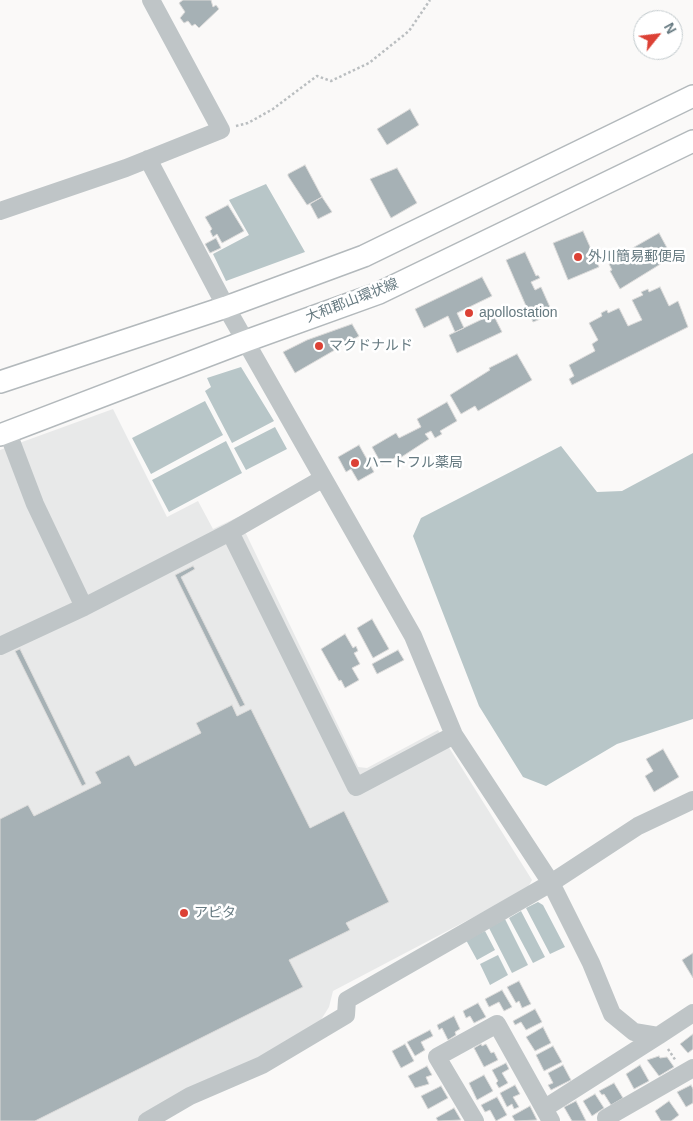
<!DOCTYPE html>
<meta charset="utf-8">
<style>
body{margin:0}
#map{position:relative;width:693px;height:1121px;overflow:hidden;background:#faf9f8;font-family:Arial,sans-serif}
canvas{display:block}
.north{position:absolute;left:633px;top:10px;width:50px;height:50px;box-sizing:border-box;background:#fff;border:1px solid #c2cacd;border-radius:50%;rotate:61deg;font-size:14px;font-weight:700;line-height:20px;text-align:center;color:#667a81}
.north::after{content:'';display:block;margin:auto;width:18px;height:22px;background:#dc4135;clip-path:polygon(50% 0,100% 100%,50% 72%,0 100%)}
</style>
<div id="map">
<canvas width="693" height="1121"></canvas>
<div class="north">N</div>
</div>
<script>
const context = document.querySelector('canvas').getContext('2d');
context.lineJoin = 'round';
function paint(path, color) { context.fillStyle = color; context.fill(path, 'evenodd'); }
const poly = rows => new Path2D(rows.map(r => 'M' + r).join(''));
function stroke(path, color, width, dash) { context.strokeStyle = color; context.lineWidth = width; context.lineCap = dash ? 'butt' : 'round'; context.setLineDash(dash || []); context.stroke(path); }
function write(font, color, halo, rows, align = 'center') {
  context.font = font + ' Arial,"Noto Sans JP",sans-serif'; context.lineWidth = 5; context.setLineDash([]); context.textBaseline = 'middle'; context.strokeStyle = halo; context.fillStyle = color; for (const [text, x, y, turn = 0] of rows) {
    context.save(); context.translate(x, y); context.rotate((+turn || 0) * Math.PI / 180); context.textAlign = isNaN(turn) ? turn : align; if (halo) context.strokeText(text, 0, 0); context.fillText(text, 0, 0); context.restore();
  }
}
paint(poly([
 [113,409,167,517,198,501,213,529,238,517,358,767,367,768,438,730,532,880,527,889,333,991,329,1007,319,1023,290,1044,142,1121,0,1121,0,450]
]), '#e8e9e9');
paint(poly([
 [266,184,305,252,226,281,213,254,249,235,229,200],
 [241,367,274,421,232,443,205,391,211,387,207,378],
 [205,401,223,435,151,474,132,438],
 [275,427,287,449,246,470,234,448],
 [226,441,242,473,169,512,152,480],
 [561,446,597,492,622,491,693,453,693,719,617,744,546,786,523,777,479,706,413,536,421,518],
 [538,902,543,905,565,947,550,954,526,908],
 [521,911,545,957,533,963,509,918],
 [505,919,528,965,512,973,489,928],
 [485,931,495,950,477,960,466,940],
 [498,955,508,975,490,985,480,964]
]), '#b8c6c8');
const building = poly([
 [183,0,211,0,213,7,216,5,219,9,199,28,195,24,192,26,188,21,184,23,180,18,185,12,179,3,183,0],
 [410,109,419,125,387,145,377,129,410,109],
 [305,165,322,197,307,205,288,176,288,174,305,165],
 [397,168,417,203,391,218,370,179,397,168],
 [322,197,332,212,318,219,310,204,322,197],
 [228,205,244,231,222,243,217,234,213,237,210,231,212,229,205,217,228,205],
 [583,231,599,267,568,280,553,243,583,231],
 [659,233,672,257,620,289,610,271,612,270,609,264,616,260,615,258,659,233],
 [216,238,221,248,210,253,205,244,216,238],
 [525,252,536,276,538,275,540,278,531,282,535,290,541,287,553,314,533,322,506,260,525,252],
 [482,277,492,296,457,313,464,328,455,332,448,316,424,328,415,309,482,277],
 [660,287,669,306,678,301,688,327,572,385,569,379,574,376,569,365,595,351,592,344,598,340,589,323,602,316,601,313,607,310,608,313,619,308,628,326,642,320,632,300,643,295,641,292,648,289,649,292,660,287],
 [493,314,502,332,457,353,449,335,493,314],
 [352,324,359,336,295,373,283,352,307,340,352,324],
 [517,354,532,380,478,411,475,406,461,414,450,395,490,370,489,368,517,354],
 [447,402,457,421,440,431,442,434,435,438,431,431,425,434,429,439,400,458,398,456,382,465,372,447,396,433,399,438,421,427,417,419,447,402],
 [359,445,374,472,358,481,351,469,346,472,338,457,359,445],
 [193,566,195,569,181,577,245,705,240,707,175,575,193,566],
 [372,619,389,649,373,658,357,628,372,619],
 [345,634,353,648,356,646,358,651,354,653,360,664,352,668,359,680,345,688,341,680,339,681,321,649,345,634],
 [20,649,86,784,82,786,15,651,20,649],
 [398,650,404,660,377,674,372,664,398,650],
 [232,705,237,716,251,709,310,828,344,811,389,902,346,923,350,930,289,960,303,987,35,1121,0,1121,0,819,28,805,34,816,101,783,95,772,129,755,135,766,201,733,196,723,232,705],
 [663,749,679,777,654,792,645,776,653,771,646,759,663,749],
 [693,953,693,978,682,960,693,953],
 [519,981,531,1004,522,1008,519,1001,516,1003,507,987,519,981],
 [502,990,512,1007,504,1011,499,1002,489,1007,485,999,502,990],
 [478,1003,486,1017,474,1023,470,1016,466,1018,463,1011,478,1003],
 [535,1009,542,1022,526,1030,521,1022,515,1025,513,1021,535,1009],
 [454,1016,460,1029,455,1032,456,1035,448,1040,442,1028,439,1030,437,1025,454,1016],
 [543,1027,551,1043,535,1051,526,1037,543,1027],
 [430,1030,433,1036,421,1042,425,1050,415,1056,407,1042,430,1030],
 [693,1034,693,1049,688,1053,680,1044,693,1034],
 [405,1044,414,1061,401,1068,392,1051,405,1044],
 [481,1044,482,1046,486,1044,491,1053,494,1052,498,1060,484,1067,474,1048,481,1044],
 [553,1046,562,1062,544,1071,536,1055,553,1046],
 [659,1056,660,1058,667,1057,674,1067,659,1076,647,1060,659,1056],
 [506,1063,509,1069,502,1073,508,1083,499,1088,496,1083,498,1081,492,1070,506,1063],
 [563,1065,571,1080,551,1090,548,1085,553,1083,548,1073,563,1065],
 [640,1065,649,1081,634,1089,626,1074,640,1065],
 [427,1066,432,1075,426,1077,429,1084,415,1088,408,1076,427,1066],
 [484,1075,493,1091,477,1100,469,1083,484,1075],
 [614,1083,623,1098,611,1105,604,1094,602,1095,599,1091,614,1083],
 [515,1085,520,1094,513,1097,519,1107,514,1109,512,1104,507,1107,500,1093,515,1085],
 [691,1085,693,1089,693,1103,686,1107,677,1092,691,1085],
 [441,1086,448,1098,428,1109,421,1096,441,1086],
 [595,1094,604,1108,592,1116,583,1101,595,1094],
 [497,1097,507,1115,496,1121,490,1110,485,1112,481,1105,497,1097],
 [576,1101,586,1121,572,1121,564,1107,576,1101],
 [669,1101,679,1115,671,1121,661,1121,655,1111,669,1101],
 [530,1106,537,1120,515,1121,512,1116,530,1106],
 [454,1108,461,1120,438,1121,436,1118,454,1108]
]);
paint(building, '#a6b1b5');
stroke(building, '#dcdbda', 1);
const major = poly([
 [0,382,226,307,364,256,693,96],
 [0,435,246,341,379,293,693,141]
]);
stroke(major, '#b3b9bc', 24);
stroke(poly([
 [236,126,248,123,273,109,317,76,331,81,369,63,409,31,430,0],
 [668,1049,676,1061]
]), '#babec0', 2.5, [2.5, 2.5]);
stroke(poly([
 [148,159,226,307,413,636,454,735,551,883,591,963,612,1014,634,1032,658,1036,693,1013],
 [0,211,126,168,221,130,151,0],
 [8,433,35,504,84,607],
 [230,532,356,787,454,735],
 [0,646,84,607,230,532,322,479],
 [545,1108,658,1036],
 [606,1118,693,1068],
 [147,1121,190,1096,262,1065,346,1015,347,1000,551,883,638,826,693,800],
 [475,1121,437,1057,497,1024,551,1121]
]), '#bfc5c7', 18);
stroke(major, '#fff', 21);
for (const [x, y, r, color] of [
 [578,257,5,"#dc4135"],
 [469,313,5,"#dc4135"],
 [319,346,5,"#dc4135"],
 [355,463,5,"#dc4135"],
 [184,913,5,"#dc4135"]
]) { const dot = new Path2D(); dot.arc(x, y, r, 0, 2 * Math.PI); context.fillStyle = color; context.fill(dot); stroke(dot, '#fff', 2); }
write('14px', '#667a81', '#fff', [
 ["外川簡易郵便局",588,257],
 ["apollostation",479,313],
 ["マクドナルド",329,346],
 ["ハートフル薬局",365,463],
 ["アピタ",194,913]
], 'left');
write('14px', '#667a81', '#fff', [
 ["大和郡山環状線",352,301,-21]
]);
</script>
